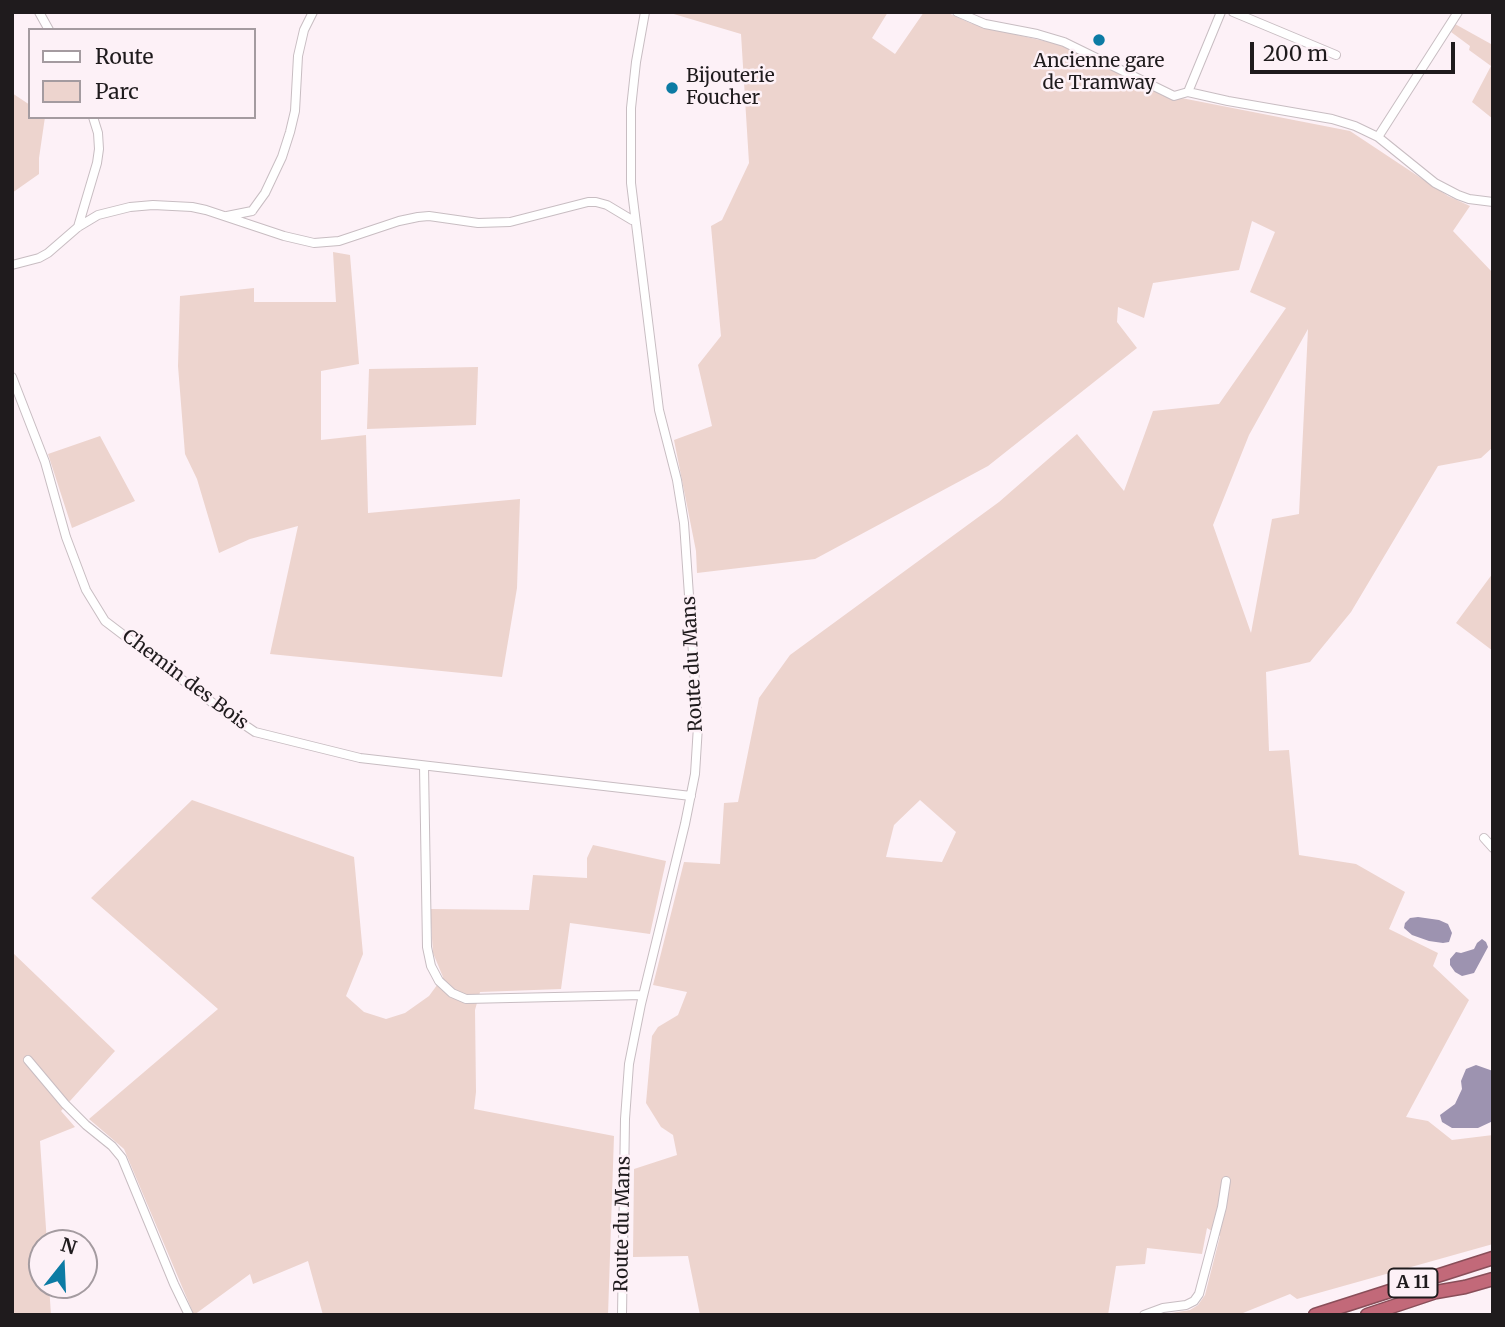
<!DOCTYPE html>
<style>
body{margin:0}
#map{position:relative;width:1505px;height:1327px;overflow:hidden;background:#fdf1f7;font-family:Merriweather,serif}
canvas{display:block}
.frame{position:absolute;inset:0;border:14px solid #1f1b1d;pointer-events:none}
.legend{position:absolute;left:28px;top:28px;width:228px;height:91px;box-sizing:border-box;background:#fdf1f7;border:2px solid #a49ba0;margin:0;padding:9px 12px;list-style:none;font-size:21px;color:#1f1b1d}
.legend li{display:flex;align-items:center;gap:14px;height:35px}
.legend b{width:35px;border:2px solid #a49ba0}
.north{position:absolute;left:28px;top:1229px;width:70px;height:70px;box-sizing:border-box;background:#fdf1f7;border:2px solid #a49ba0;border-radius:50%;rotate:18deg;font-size:19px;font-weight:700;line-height:28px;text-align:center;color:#1f1b1d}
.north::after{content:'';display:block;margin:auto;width:24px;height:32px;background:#0c7ba4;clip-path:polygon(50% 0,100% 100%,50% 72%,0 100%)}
.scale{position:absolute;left:1250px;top:42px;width:205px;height:32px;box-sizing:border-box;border:4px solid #1f1b1d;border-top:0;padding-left:9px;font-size:21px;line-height:24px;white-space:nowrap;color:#1f1b1d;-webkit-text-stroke:5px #fdf1f7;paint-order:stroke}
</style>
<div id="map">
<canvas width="1505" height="1327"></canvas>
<div class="frame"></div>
<ul class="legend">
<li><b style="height:9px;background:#fff"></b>Route</li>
<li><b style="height:19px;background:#edd4ce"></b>Parc</li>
</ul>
<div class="north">N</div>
<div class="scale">200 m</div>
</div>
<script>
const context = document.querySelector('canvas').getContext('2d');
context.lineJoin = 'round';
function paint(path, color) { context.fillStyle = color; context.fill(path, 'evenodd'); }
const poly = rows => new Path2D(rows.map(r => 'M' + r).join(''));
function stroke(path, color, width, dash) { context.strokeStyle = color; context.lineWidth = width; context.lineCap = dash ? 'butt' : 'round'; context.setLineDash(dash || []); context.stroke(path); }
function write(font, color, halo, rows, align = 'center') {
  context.font = font + ' Merriweather,serif'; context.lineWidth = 5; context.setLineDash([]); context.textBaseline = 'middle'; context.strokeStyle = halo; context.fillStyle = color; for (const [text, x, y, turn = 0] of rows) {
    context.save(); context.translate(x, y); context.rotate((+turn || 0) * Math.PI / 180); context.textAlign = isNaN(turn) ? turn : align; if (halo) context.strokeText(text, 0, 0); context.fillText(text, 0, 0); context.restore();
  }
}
paint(poly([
 [667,12,888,12,872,38,895,54,924,12,946,12,970,23,991,29,1062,45,1161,94,1350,131,1448,196,1470,206,1453,231,1493,273,1493,447,1481,458,1438,466,1351,612,1310,662,1266,672,1269,751,1289,750,1299,855,1356,864,1405,892,1389,929,1438,953,1433,966,1469,1000,1406,1117,1428,1121,1452,1140,1493,1135,1493,1244,1297,1299,1290,1294,1238,1315,1159,1315,1190,1310,1198,1305,1205,1295,1220,1236,1207,1228,1202,1254,1147,1248,1145,1264,1116,1266,1108,1315,700,1315,688,1256,633,1257,634,1169,677,1155,673,1135,661,1127,646,1103,652,1036,658,1027,678,1015,687,992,653,985,684,862,720,864,724,803,738,802,759,698,790,655,999,502,1077,434,1124,491,1153,411,1219,404,1286,308,1250,292,1275,232,1252,221,1239,270,1153,283,1144,318,1118,307,1117,322,1137,348,988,466,815,559,697,573,696,551,674,440,712,426,698,365,721,336,711,226,722,220,749,163,741,34],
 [1308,329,1299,514,1272,519,1251,633,1213,525,1249,435],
 [920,800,956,832,942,862,886,857,894,825],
 [1455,24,1491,44,1493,42,1493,119,1472,102,1491,66,1469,50,1470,46,1451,32],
 [12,93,30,105,30,117,45,117,39,158,39,174,12,193],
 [333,252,350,255,359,364,321,371,321,440,366,435,368,513,520,499,517,588,502,677,270,654,298,526,250,539,219,553,197,479,185,454,178,366,180,296,254,288,254,302,336,302],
 [478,367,476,425,367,429,369,369],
 [100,436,135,501,72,528,48,454],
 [1493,573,1493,651,1456,623],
 [192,800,354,857,363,954,346,996,364,1012,386,1019,405,1013,429,996,443,977,433,953,430,909,529,910,533,875,587,878,587,858,593,845,666,861,650,934,570,923,561,989,480,992,475,1010,476,1092,474,1109,614,1136,608,1315,323,1315,308,1261,253,1284,250,1274,194,1315,124,1149,89,1119,218,1009,91,898],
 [12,952,115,1051,61,1111,75,1127,40,1141,47,1243,42,1243,42,1285,49,1285,51,1315,12,1315]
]), '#edd4ce');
paint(poly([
 [1418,917,1439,920,1448,924,1452,933,1449,942,1443,943,1429,941,1412,935,1404,928,1405,923,1410,918],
 [1482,939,1486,942,1488,947,1474,973,1462,976,1455,972,1450,965,1450,959,1456,952,1461,953,1474,949,1477,943],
 [1476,1065,1493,1071,1493,1121,1478,1128,1452,1128,1442,1122,1440,1115,1455,1104,1462,1089,1461,1081,1466,1069]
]), '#9d93b0');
const minor = poly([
 [39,12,49,30],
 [957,12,985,24,1037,34,1064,42,1174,96,1188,92],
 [1233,12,1336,55],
 [1188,92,1228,101,1332,119,1355,126,1378,137,1435,183,1458,195,1469,199,1493,202],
 [1188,92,1221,12],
 [1378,137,1458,12],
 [252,211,265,193,282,157,290,132,295,111,298,56,304,30,313,12],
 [227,216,252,211],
 [78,227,97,163,99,149,98,133,93,117],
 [12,265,39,258,48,253,78,227,98,215,130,207,153,205,192,207,206,210,284,236,314,243,339,241,399,221,418,217,429,216,478,223,510,222,588,202,596,202,607,205,632,220,635,220],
 [12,377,45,462,66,537,86,590,105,621,218,707,255,732,360,758,691,796],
 [424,766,427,947,431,966,439,981,452,993,466,999,643,995],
 [1484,838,1493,848],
 [28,1060,65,1104,86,1125,112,1146,122,1158,174,1284,189,1315],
 [622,1315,625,1119,629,1064,641,1004,685,824,695,774,698,726,684,523,677,480,659,410,631,183,631,108,636,62,645,12],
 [1144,1315,1163,1308,1186,1305,1194,1301,1199,1294,1222,1207,1226,1181]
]);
const highway = poly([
 [1315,1315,1493,1258],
 [1367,1315,1436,1292,1465,1287,1493,1279]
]);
stroke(minor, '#c8bdc2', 10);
stroke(highway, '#894e59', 15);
stroke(minor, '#fff', 8);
stroke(highway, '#c26979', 12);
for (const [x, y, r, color] of [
 [1099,40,7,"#0c7ba4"],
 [672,88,7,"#0c7ba4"]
]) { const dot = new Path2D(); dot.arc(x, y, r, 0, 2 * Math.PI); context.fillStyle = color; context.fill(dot); stroke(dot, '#fdf1f7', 2.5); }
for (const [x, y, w] of [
 [1413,1283,49]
]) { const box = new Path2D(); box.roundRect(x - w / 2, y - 14.5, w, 29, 5); context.fillStyle = '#fdf1f7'; context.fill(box); stroke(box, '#1f1b1d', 2); }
write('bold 18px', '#1f1b1d', null, [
 ["A 11",1413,1283]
]);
write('19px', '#1f1b1d', '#fdf1f7', [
 ["Ancienne gare",1099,62],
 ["de Tramway",1099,84],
 ["Bijouterie",686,77,"left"],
 ["Foucher",686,99,"left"]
]);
write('19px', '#1f1b1d', '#fdf1f7', [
 ["Route du Mans",693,664,-93],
 ["Chemin des Bois",185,680,37],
 ["Route du Mans",623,1224,-89]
]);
</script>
